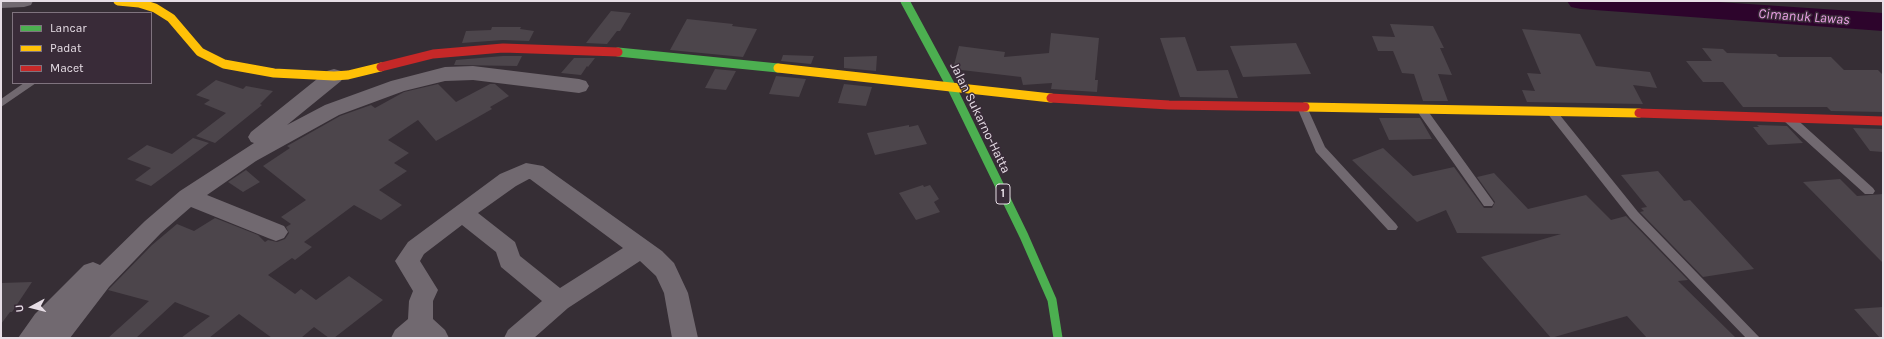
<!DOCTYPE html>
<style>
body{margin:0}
#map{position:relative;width:1884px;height:339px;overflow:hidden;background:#362e35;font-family:Karla,sans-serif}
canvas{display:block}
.frame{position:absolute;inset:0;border:2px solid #e7dee6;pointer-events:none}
.legend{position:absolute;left:12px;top:12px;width:140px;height:72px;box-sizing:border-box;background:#392b38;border:1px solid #7f737e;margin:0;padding:5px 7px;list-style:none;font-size:12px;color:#e7dee6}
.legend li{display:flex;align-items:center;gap:8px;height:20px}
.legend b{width:20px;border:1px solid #7f737e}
.north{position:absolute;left:12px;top:287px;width:40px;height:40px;-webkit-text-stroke:3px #392b38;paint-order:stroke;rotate:263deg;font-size:11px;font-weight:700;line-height:16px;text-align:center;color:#e7dee6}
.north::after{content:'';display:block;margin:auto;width:14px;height:18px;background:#e7dee6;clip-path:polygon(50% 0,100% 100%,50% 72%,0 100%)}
</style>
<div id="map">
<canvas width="1884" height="339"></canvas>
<div class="frame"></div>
<ul class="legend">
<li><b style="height:5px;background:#4caf50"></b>Lancar</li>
<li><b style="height:5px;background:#ffc107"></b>Padat</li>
<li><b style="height:5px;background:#c62828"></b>Macet</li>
</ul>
<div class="north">U</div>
</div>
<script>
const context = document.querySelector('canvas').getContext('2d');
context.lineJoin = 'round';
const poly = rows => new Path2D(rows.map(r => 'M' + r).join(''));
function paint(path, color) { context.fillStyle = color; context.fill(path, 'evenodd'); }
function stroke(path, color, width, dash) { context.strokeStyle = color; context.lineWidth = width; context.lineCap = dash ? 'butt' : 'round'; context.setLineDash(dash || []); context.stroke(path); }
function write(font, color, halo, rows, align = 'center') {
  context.font = font + ' Karla,sans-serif'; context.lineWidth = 3; context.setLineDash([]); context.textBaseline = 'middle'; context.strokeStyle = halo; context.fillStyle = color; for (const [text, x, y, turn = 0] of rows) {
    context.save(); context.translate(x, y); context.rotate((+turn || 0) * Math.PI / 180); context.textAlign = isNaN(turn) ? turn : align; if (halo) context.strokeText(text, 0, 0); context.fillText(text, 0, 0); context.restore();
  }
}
paint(poly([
 [1567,1,1704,1,1883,13,1883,31,1581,9,1571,7,1567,1]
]), '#2d042c');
paint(poly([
 [611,11,631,13,620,31,617,31,607,44,586,43],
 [687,19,733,24,732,26,757,29,743,57,670,50],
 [1390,24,1433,26,1444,48,1440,48,1452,75,1438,74,1448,101,1423,101,1414,74,1402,73,1393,51,1378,51,1372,36,1395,37],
 [492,27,521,27,520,29,534,31,529,41,503,40,462,43,466,31,491,30],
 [1522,29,1580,34,1596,66,1650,72,1657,88,1633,85,1643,104,1527,102,1522,90,1535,91,1527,73,1541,74],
 [1051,33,1099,38,1095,80,1098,80,1097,92,1051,89,1052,83,1023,85,1021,77,953,69,959,46,1005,52,1004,57,1049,53],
 [1185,37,1197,71,1228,70,1238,98,1180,97,1160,38],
 [1296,43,1311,74,1243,77,1230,46],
 [1702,48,1723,49,1727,53,1776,54,1779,57,1831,57,1844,70,1878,70,1883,75,1883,112,1831,111,1827,107,1743,107,1723,82,1703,82,1686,61,1712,61],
 [783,55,814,56,811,64,781,61],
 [503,56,522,56,517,66,454,65,456,60],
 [877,56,876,71,844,68,844,57],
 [574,58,595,58,588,67,587,66,581,75,561,73],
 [715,69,736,71,726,90,705,88],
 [776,76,806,79,799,97,769,94],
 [216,80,243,89,246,86,273,91,260,104,262,105,215,143,196,136,226,113,204,104,210,100,196,95],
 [438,84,456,102,490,84,495,84,509,96,490,107,492,109,436,141,418,120,388,140,409,153,394,163,407,171,379,190,402,205,381,220,354,205,304,242,312,247,295,260,292,258,268,275,295,294,301,289,316,300,349,276,383,300,334,338,329,338,314,327,301,338,272,338,239,314,209,338,181,338,210,316,175,302,136,338,108,338,149,301,108,290,152,245,177,224,194,231,215,218,258,235,265,242,268,240,277,242,285,239,289,233,286,227,291,224,281,217,306,200,263,166,290,148,287,146,340,116,371,105,375,108,404,92],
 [844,84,872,87,866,106,838,103],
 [1379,118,1420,118,1432,139,1389,140],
 [909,125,909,127,918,125,927,144,875,155,867,133],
 [1757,125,1787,126,1803,143,1768,145,1753,127,1759,127],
 [1853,128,1883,129,1883,152,1870,151],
 [193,138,209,143,151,186,135,180,151,168,127,159,147,145,172,154],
 [1383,148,1413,176,1454,167,1484,208,1492,208,1495,202,1477,177,1494,173,1528,209,1586,195,1611,220,1626,216,1688,280,1678,281,1736,338,1647,338,1627,316,1551,338,1481,257,1561,234,1457,233,1446,210,1417,222,1352,160],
 [246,170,260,182,243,192,228,182],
 [1658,171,1684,201,1690,200,1754,269,1703,277,1640,212,1644,211,1641,208,1647,207,1621,175],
 [1840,179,1857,196,1883,194,1883,263,1803,182],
 [923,185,924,187,930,185,939,199,934,202,940,212,916,220,899,193],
 [32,282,12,312,10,312,1,324,1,283],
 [1883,307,1883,338,1880,338,1854,309]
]), '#4c454b');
paint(poly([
 [24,83,36,83,1,107,1,99,24,83],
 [1302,103,1307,107,1325,147,1396,224,1398,227,1396,230,1388,230,1316,152,1297,107,1302,103],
 [1421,105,1425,107,1492,200,1494,203,1492,206,1484,206,1417,111,1416,109,1421,105],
 [1551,107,1555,109,1638,212,1760,338,1746,338,1630,218,1547,113,1546,111,1551,107],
 [1788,114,1792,115,1873,188,1875,191,1873,194,1865,194,1784,121,1783,118,1788,114]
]), '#716970');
paint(poly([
 [1,1,33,1,31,5,24,7,1,8,1,1],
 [473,66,579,79,586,81,589,86,586,91,579,93,473,80,445,81,404,91,339,115,256,161,207,195,284,226,288,232,284,238,276,241,268,238,191,207,161,233,109,287,70,338,18,338,35,314,84,265,93,262,100,265,145,221,180,191,254,143,251,142,248,137,251,132,327,71,334,69,341,71,344,76,341,81,287,125,325,105,391,81,445,67,473,66],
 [526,163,543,166,662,251,674,263,688,293,698,338,672,338,664,293,656,276,640,261,568,308,534,338,504,338,508,330,542,301,501,267,496,252,462,225,424,254,420,261,438,290,433,301,433,319,445,330,449,338,391,338,395,330,408,319,409,301,413,291,395,261,408,242,500,174,526,163],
 [529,179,530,179,623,248,560,288,520,256,515,242,478,213,516,186,529,179]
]), '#716970');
stroke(poly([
 [905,1,952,88,1024,236,1052,300,1058,338],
 [618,52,778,68]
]), '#4caf50', 9);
stroke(poly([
 [118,1,139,3,155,8,171,18,200,52,224,64,274,73,334,76,348,75,381,67],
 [778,68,1051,98],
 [1305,107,1639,113]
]), '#ffc107', 9);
stroke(poly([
 [381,67,433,54,503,48,618,52],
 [1051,98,1169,105,1305,107],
 [1639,113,1883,121]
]), '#c62828', 9);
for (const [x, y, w] of [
 [1003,194,14]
]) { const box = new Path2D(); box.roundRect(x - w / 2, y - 10, w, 20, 3); context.fillStyle = '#392b38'; context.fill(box); stroke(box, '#e7dee6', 1); }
write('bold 12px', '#e7dee6', null, [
 ["1",1003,194]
]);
write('13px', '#e7dee6', '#392b38', [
 ["Jalan Sukarno-Hatta",980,118,64]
]);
write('italic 14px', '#eba1e6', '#392b38', [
 ["Cimanuk Lawas",1804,17,4]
]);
</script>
